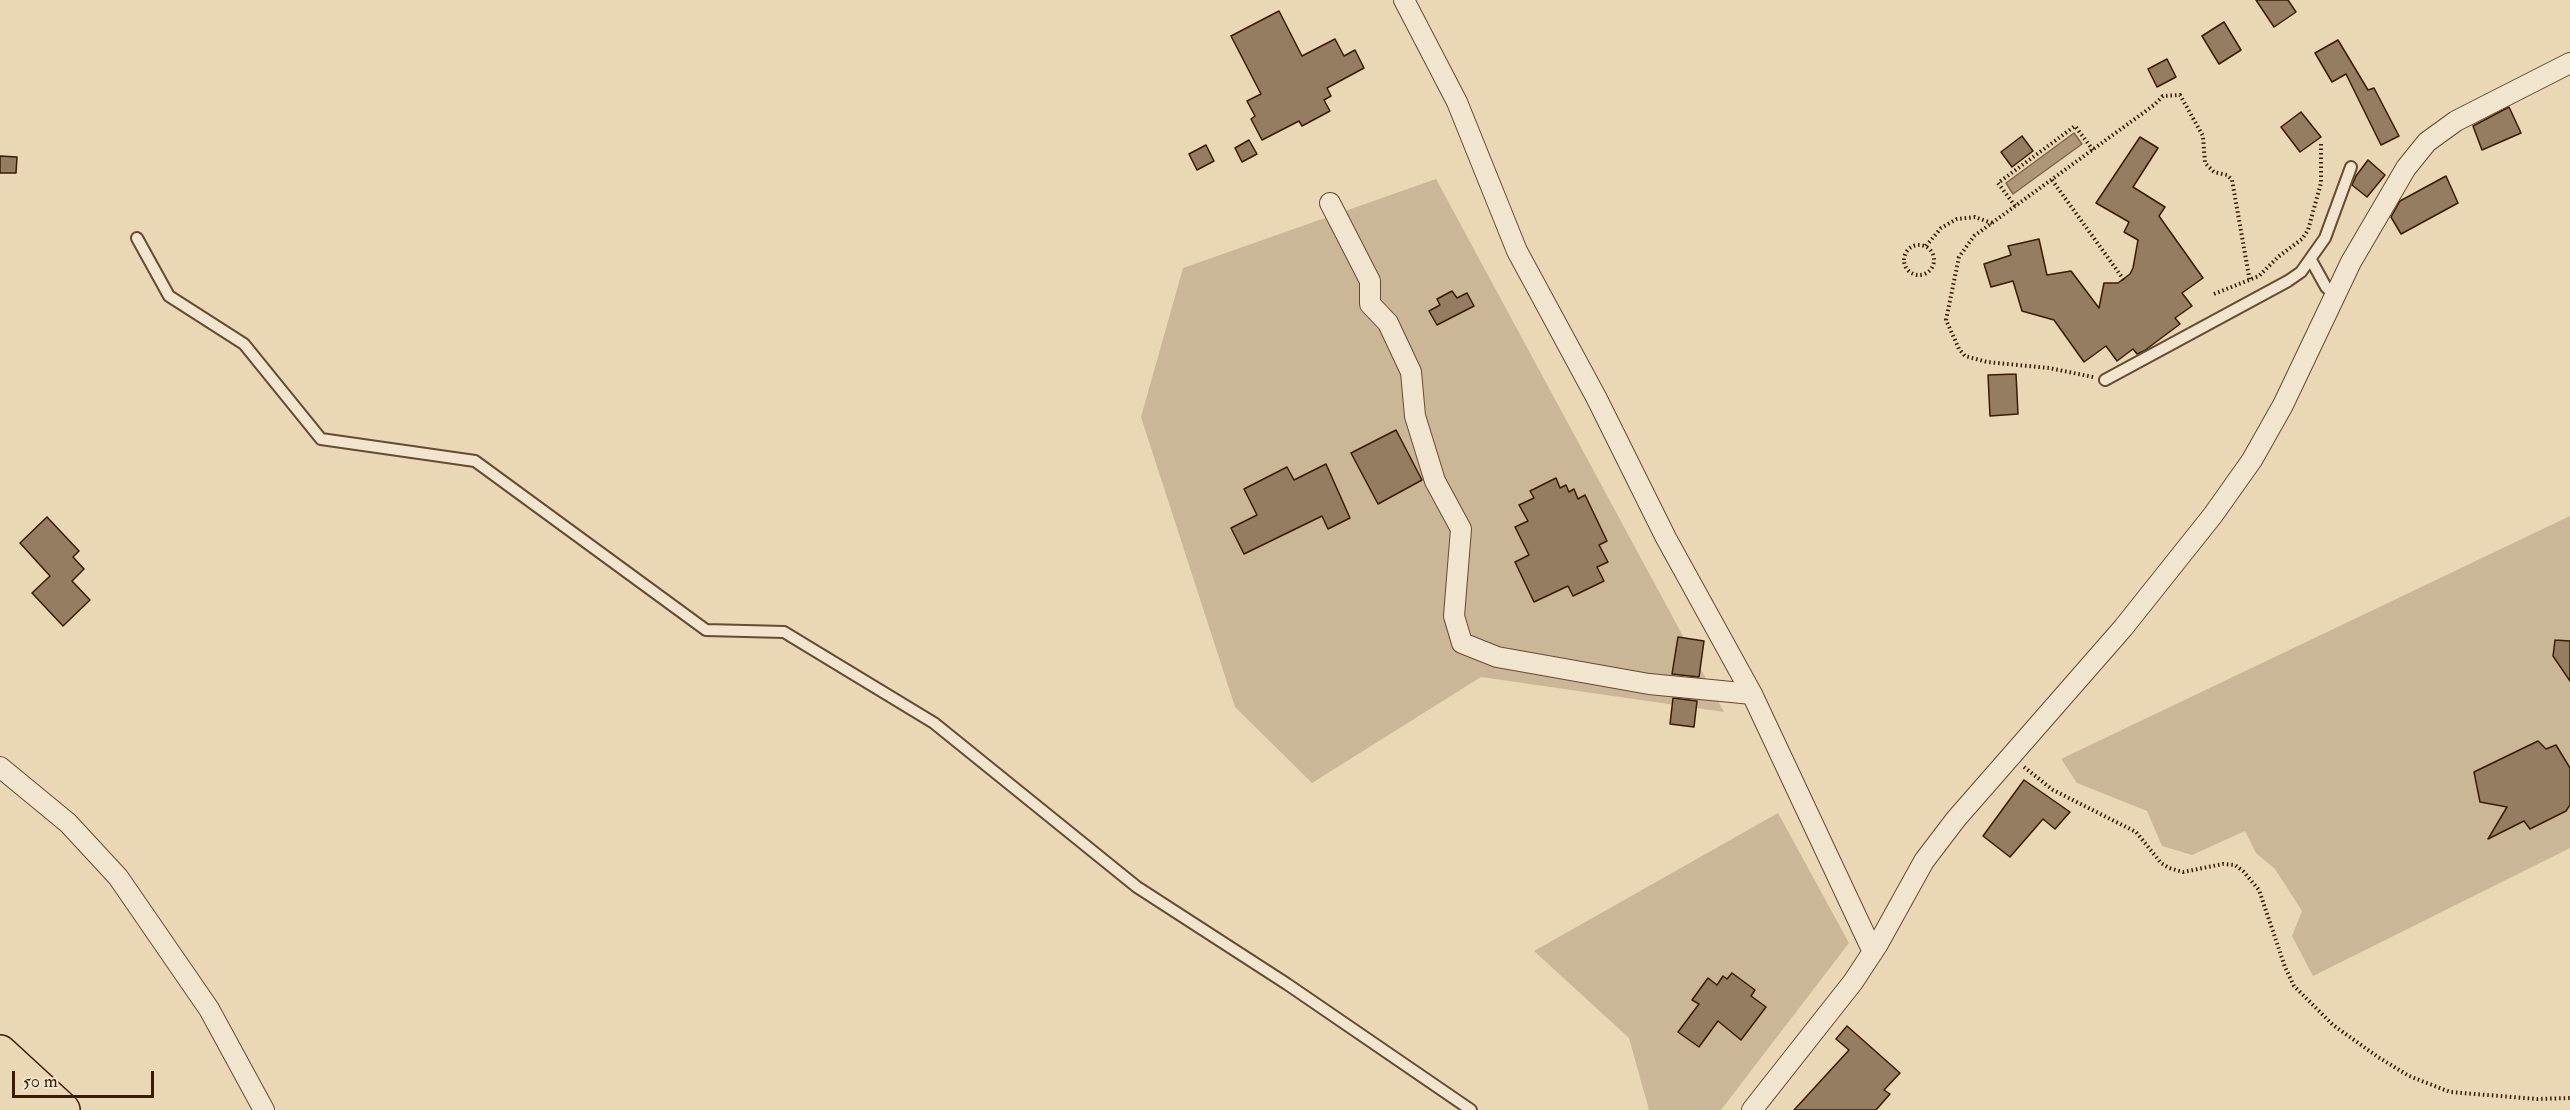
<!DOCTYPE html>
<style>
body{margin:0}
#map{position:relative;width:2570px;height:1110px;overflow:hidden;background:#e9d7b5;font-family:"IM FELL Double Pica",serif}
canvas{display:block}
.scale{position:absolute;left:12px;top:1071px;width:142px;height:27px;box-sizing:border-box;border:3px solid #3a1b05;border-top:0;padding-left:8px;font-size:18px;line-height:21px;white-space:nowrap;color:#3a1b05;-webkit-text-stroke:4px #f1e5cf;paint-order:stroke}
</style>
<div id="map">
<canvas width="2570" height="1110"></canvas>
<div class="scale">50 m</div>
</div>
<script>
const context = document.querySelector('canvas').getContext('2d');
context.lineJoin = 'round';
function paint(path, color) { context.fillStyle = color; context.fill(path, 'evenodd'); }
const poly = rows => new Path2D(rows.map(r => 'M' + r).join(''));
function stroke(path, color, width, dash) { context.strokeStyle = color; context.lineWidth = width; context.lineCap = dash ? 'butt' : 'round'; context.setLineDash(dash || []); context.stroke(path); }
paint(poly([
 [1436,179,1724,712,1481,677,1312,783,1235,707,1141,417,1183,268],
 [2570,516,2570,848,2313,976,2292,936,2302,911,2275,869,2256,853,2245,831,2192,855,2162,846,2147,811,2077,783,2061,759],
 [1778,813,1849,943,1721,1110,1649,1110,1629,1038,1534,951]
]), '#cbb797');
const water = poly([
 [2074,133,2082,144,2013,194,2006,183,2074,133]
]);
paint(water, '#ae9779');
stroke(water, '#80654b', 1.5);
const building = poly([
 [2256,0,2288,0,2296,12,2274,27,2256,0],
 [1279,11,1302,56,1335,39,1344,56,1355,50,1364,68,1327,88,1331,96,1324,100,1330,111,1302,126,1299,121,1262,140,1251,119,1255,116,1247,101,1261,94,1231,36,1279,11],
 [2224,22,2241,50,2219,64,2202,36,2224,22],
 [2338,40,2368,90,2374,88,2399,136,2381,145,2346,74,2332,82,2315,53,2338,40],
 [2167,59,2176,77,2157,87,2148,69,2167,59],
 [2509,107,2521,133,2482,150,2473,126,2509,107],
 [2301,112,2321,137,2300,152,2281,127,2301,112],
 [2022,136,2033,151,2012,167,2001,152,2022,136],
 [2140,137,2158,148,2133,187,2165,207,2159,216,2203,278,2182,293,2192,306,2175,318,2180,324,2144,351,2137,354,2133,349,2117,361,2106,346,2084,362,2054,320,2022,311,2013,281,1991,287,1984,264,2011,255,2008,246,2039,239,2047,275,2071,271,2099,308,2104,283,2118,283,2130,274,2133,268,2138,240,2124,232,2129,222,2096,203,2140,137],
 [1249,140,1257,154,1242,162,1235,148,1249,140],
 [1206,145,1214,161,1197,170,1189,154,1206,145],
 [0,156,17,157,16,173,0,173,0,156],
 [2368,160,2385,175,2367,197,2352,185,2356,176,2368,160],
 [2446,176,2458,203,2401,234,2391,217,2400,201,2446,176],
 [1452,291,1457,298,1467,293,1474,306,1437,325,1429,311,1440,305,1437,299,1452,291],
 [2016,374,2018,414,1990,416,1988,375,2016,374],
 [1396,430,1422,480,1378,504,1351,453,1396,430],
 [1326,464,1350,518,1328,529,1322,516,1244,554,1231,528,1257,515,1244,489,1287,467,1294,480,1326,464],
 [1556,478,1560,488,1566,485,1569,492,1574,489,1578,499,1585,495,1607,541,1599,545,1608,562,1597,567,1604,581,1573,596,1568,586,1534,602,1515,562,1529,555,1515,527,1528,521,1519,505,1534,498,1530,491,1556,478],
 [47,517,79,551,73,557,84,569,72,581,90,600,63,626,32,593,50,576,20,543,47,517],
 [1678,637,1704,641,1699,677,1672,674,1678,637],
 [2555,640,2570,641,2570,681,2553,656,2555,640],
 [1673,698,1697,701,1694,727,1670,724,1673,698],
 [2538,741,2546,749,2556,745,2570,768,2570,805,2566,811,2530,829,2524,821,2488,839,2507,807,2480,802,2474,772,2538,741],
 [2024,780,2070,812,2055,829,2043,819,2010,857,1983,836,2024,780],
 [1732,973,1755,990,1751,996,1766,1007,1741,1040,1718,1021,1699,1047,1678,1032,1699,1004,1692,1000,1708,978,1717,985,1723,976,1727,979,1732,973],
 [1847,1026,1900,1073,1884,1090,1890,1094,1876,1110,1794,1110,1849,1050,1836,1039,1847,1026]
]);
paint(building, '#957d61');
stroke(building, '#3a1b05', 1.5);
const service = poly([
 [137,238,169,296,244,344,321,439,475,461,706,630,784,632,934,723,1137,887,1287,984,1471,1110],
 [2311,260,2326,287,2335,296],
 [2105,380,2288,281,2301,272,2325,238,2351,167]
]);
const minor = poly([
 [1404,0,1457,102,1517,251,1596,397,1666,538,1752,694,1873,952],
 [1330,203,1370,281,1370,304,1388,323,1411,372,1415,416,1435,481,1461,529,1454,616,1462,643,1497,657,1649,684,1752,694],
 [0,767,68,823,118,877,209,1009,264,1110],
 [1752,1110,1853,982,1878,944,1924,861,1956,819,2123,628,2213,515,2252,460,2283,405,2351,262,2406,168,2427,142,2456,121,2570,63]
]);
const trunk = poly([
 [0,1052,63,1110],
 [0,1089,25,1110]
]);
stroke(service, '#664a31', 14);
stroke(minor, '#664a31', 22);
stroke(trunk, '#3a1b05', 36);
stroke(poly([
 [2052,180,2124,280],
 [2015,206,1998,183,2075,126,2093,150],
 '1904 260a15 15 0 1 1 30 0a15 15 0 1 1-30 0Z',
 [1926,246,1941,228,1957,219,1975,217,1992,223],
 [2214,294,2259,276,2278,257,2302,239,2308,230,2321,183,2321,142],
 [2093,377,2049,368,1987,362,1965,356,1959,349,1946,320,1959,257,1974,236,2154,105,2163,96,2180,95,2203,136,2205,163,2214,172,2227,175,2232,180,2250,282],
 [2024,767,2053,790,2136,832,2161,863,2169,868,2183,872,2223,864,2235,865,2243,871,2259,890,2285,967,2294,986,2333,1025,2378,1057,2409,1076,2450,1092,2537,1099,2570,1098]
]), '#3a1b05', 4, [1.5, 3]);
stroke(service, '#f1e5cf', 10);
stroke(minor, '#f1e5cf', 20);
stroke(trunk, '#e9d7b5', 33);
</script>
